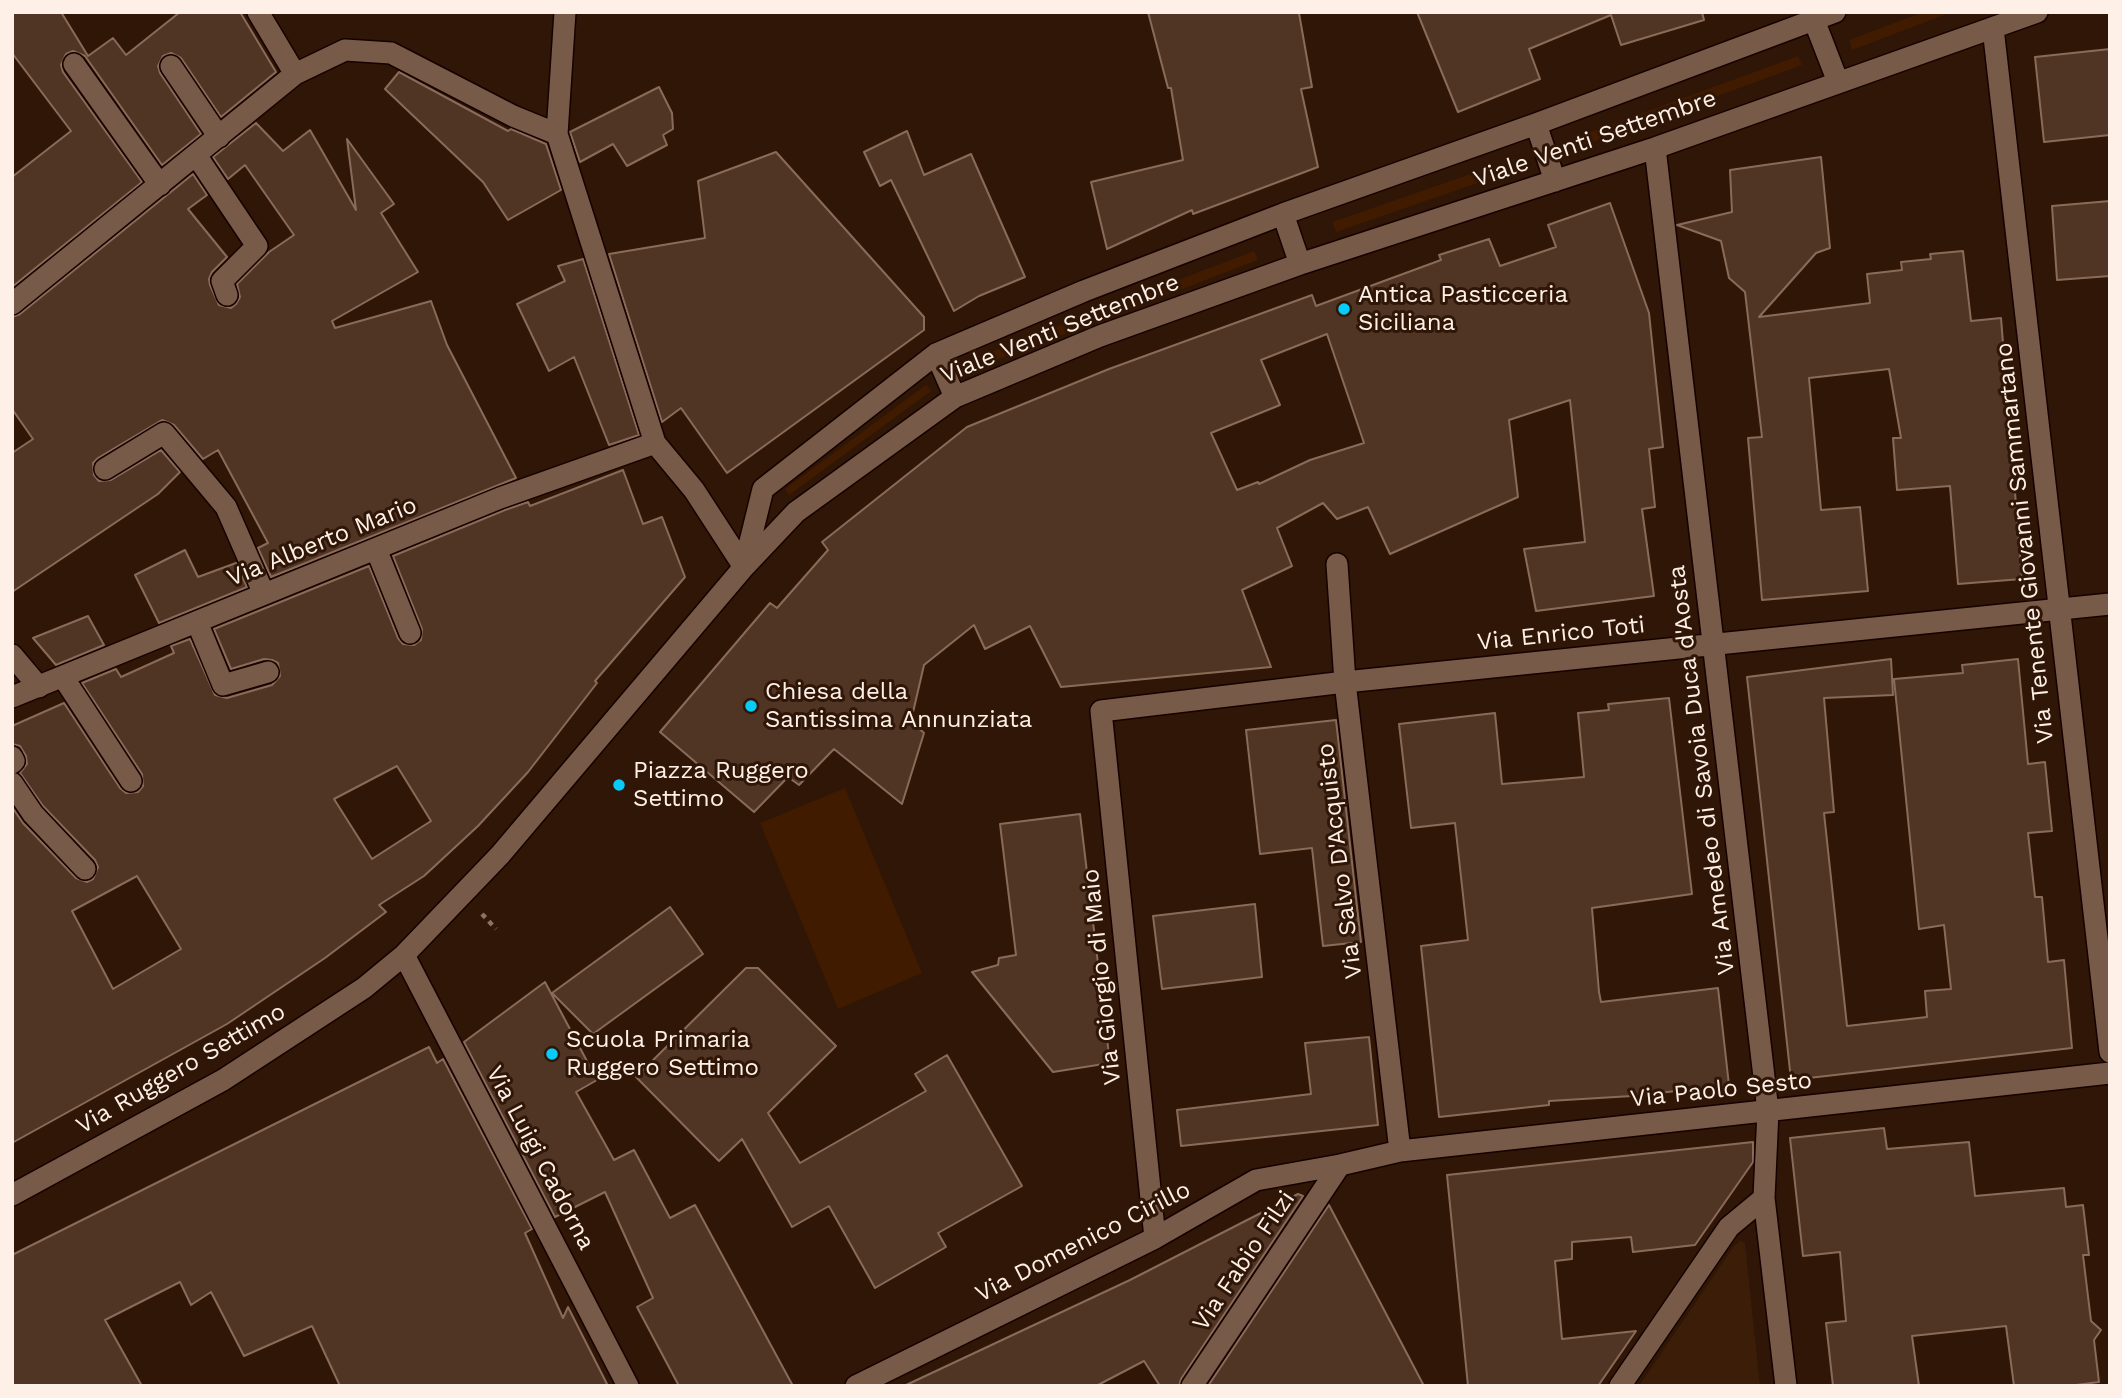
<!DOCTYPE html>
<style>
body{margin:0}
#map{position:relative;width:2122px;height:1398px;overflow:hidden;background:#2f1606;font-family:"Work Sans",sans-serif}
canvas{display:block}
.frame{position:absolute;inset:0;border:14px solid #fef0e7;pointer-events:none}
</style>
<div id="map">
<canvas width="2122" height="1398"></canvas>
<div class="frame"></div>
</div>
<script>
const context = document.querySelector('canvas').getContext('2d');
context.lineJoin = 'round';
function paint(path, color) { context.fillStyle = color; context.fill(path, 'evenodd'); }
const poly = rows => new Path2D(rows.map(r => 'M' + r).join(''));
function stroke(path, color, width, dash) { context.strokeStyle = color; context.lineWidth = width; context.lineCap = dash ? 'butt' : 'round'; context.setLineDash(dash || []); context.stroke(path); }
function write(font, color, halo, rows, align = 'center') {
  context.font = font + ' "Work Sans",sans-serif'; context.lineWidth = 6; context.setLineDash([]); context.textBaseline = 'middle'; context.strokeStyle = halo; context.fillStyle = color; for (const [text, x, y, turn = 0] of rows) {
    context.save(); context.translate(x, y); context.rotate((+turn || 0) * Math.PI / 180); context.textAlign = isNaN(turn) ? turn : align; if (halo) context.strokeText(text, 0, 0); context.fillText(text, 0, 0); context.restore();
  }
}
paint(poly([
 [1740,1241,1745,1243,1760,1386,1639,1386,1734,1246]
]), '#3c1d07');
paint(poly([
 [1923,12,1952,12,1852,50,1849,40],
 [1798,56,1802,65,1573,149,1569,140],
 [1520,157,1524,167,1336,232,1332,222],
 [1254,251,1258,260,968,371,964,362],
 [926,385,931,391,789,495,785,489],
 [845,788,922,973,838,1009,760,823]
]), '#411b00');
const building = poly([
 [12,12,61,12,88,56,113,38,126,55,180,12,240,12,276,72,221,117,181,58,171,53,163,56,158,66,160,73,201,134,162,165,85,56,73,51,66,54,61,65,63,72,142,182,12,287,12,177,71,131,12,53,12,12],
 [1148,12,1299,13,1312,87,1301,89,1318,167,1193,214,1192,210,1107,249,1091,182,1183,160,1171,88,1168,88,1148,12],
 [1417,12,1702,12,1704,20,1621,45,1611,15,1529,49,1540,79,1458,112,1417,12],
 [2110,49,2110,135,2044,142,2035,57,2110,49],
 [399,72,508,131,511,129,546,144,561,190,508,220,483,182,385,89,399,72],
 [659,87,672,113,673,129,663,135,667,145,627,166,613,144,580,162,570,132,659,87],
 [256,123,283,151,310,130,356,210,347,139,394,204,381,213,418,272,332,321,335,328,431,301,447,345,516,478,271,577,258,548,268,543,218,450,203,459,174,425,162,420,98,458,93,463,94,475,99,481,111,480,161,450,180,472,158,494,12,592,12,453,33,439,12,409,12,317,20,314,193,174,207,195,188,209,227,257,212,272,209,279,210,285,219,305,231,308,236,304,240,297,237,284,269,252,294,235,245,165,228,179,213,157,256,123],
 [907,131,924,175,971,154,1025,277,979,296,954,311,891,180,880,186,864,152,907,131],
 [776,152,924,317,924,330,727,473,681,408,662,422,609,254,705,238,698,181,776,152],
 [1821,157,1830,248,1816,253,1759,317,1870,303,1867,274,1902,270,1901,262,1931,259,1930,254,1963,251,1971,321,2001,318,2022,579,1958,584,1950,486,1897,490,1893,438,1901,438,1889,369,1809,378,1821,510,1860,507,1868,591,1762,600,1748,438,1762,437,1745,292,1729,278,1721,241,1677,225,1732,212,1730,170,1821,157],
 [2110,201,2110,276,2057,280,2052,206,2110,201],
 [1610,203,1649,313,1663,447,1649,449,1655,507,1642,509,1654,596,1536,611,1524,549,1585,542,1570,400,1509,420,1518,497,1390,554,1368,507,1337,519,1323,503,1277,528,1292,566,1242,590,1271,667,1061,687,1030,626,985,649,974,625,924,665,911,721,924,733,902,804,834,749,799,785,788,777,754,812,660,732,770,603,777,608,828,550,822,542,967,427,1109,369,1312,295,1316,306,1441,260,1439,255,1489,239,1500,266,1556,247,1548,225,1610,203],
 [1327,334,1364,443,1310,460,1259,484,1258,482,1237,490,1211,433,1280,405,1261,360,1327,334],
 [583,259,639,435,609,445,574,357,549,371,517,304,565,281,558,266,583,259],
 [623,470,643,524,662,517,685,577,595,681,597,683,528,772,478,826,424,876,379,905,386,912,325,958,227,1024,12,1143,12,807,23,823,76,878,87,882,93,879,98,867,95,860,43,806,20,773,27,764,26,756,20,746,12,744,12,726,64,703,120,788,126,793,138,792,143,786,142,774,82,683,116,669,121,677,174,653,171,646,190,639,215,695,227,698,272,685,280,676,278,663,272,660,264,659,231,669,214,629,369,566,398,638,403,644,414,645,421,640,422,629,393,556,505,510,528,502,530,506,623,470],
 [397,766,431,821,372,859,334,799,397,766],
 [137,876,181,949,113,989,72,911,137,876],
 [185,550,198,577,236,563,247,587,159,623,135,575,185,550],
 [88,616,104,645,56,665,33,638,88,616],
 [1891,659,1893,695,1824,698,1834,812,1824,813,1847,1026,1927,1017,1925,991,1951,989,1944,925,1919,929,1894,679,1963,673,1962,665,2018,659,2028,764,2045,762,2052,831,2028,833,2035,897,2042,897,2048,962,2064,960,2072,1048,1791,1080,1747,677,1891,659],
 [1669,698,1692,894,1592,908,1599,992,1601,1002,1718,988,1729,1085,1632,1096,1549,1101,1549,1105,1439,1117,1421,946,1468,940,1455,823,1411,828,1399,724,1495,713,1502,784,1584,777,1578,713,1609,710,1608,704,1669,698],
 [1336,720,1361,942,1323,946,1312,848,1260,854,1246,730,1336,720],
 [1080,814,1110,1063,1053,1072,972,972,998,965,999,958,1016,955,1000,824,1080,814],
 [1255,904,1262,977,1162,989,1153,916,1255,904],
 [670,907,703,954,593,1034,552,993,670,907],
 [746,968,758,968,836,1046,768,1113,800,1163,926,1091,915,1074,947,1055,1022,1186,938,1233,946,1247,875,1288,829,1206,792,1227,742,1139,719,1161,636,1077,746,968],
 [545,982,597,1080,576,1092,614,1160,634,1150,670,1218,695,1205,793,1386,679,1386,637,1307,653,1298,605,1192,555,1217,464,1042,545,982],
 [1369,1037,1378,1125,1181,1146,1177,1110,1311,1094,1305,1043,1369,1037],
 [429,1047,437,1063,443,1059,532,1229,525,1233,563,1318,568,1307,608,1386,340,1386,312,1326,244,1356,211,1292,191,1305,180,1282,105,1320,142,1386,12,1386,12,1255,429,1047],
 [1884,1128,1887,1149,1969,1142,1975,1196,2064,1188,2066,1207,2083,1205,2089,1255,2083,1255,2091,1321,2101,1330,2094,1340,2099,1382,2068,1386,2014,1386,2006,1326,1912,1336,1919,1386,1833,1386,1826,1323,1846,1321,1840,1252,1803,1256,1790,1138,1884,1128],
 [1753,1142,1753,1162,1695,1245,1633,1252,1631,1237,1572,1242,1572,1259,1555,1261,1562,1339,1636,1331,1598,1386,1468,1386,1447,1175,1753,1142],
 [1298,1194,1303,1196,1181,1379,1179,1386,1160,1386,1144,1361,1096,1386,904,1386,1130,1280,1298,1194],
 [1329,1205,1424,1386,1208,1386,1329,1205]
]);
paint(building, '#513524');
stroke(building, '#8a6b59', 2);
const minor = poly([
 [258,12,295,74],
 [565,12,557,134,655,443,694,490,744,567],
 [1814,20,1838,82],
 [1993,28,2110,1052],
 [74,64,160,185],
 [171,66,219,137],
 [1536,124,1555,181],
 [1655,148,1768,1111,1764,1198,1786,1386],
 [196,155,257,246,222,281,227,295],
 [1283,214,1300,264],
 [12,304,295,74,345,50,391,53,513,116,557,134],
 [936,354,955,397],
 [105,469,164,433,226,507,264,594],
 [376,549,410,633],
 [1337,564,1345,682,1400,1151],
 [744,566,763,489,936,354,1084,291,1283,214,1536,124,1835,12],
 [197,622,223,685,268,672],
 [12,655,39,687],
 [63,677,131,781],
 [12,697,500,498,655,443],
 [12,757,14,761,12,763],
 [12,783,33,814,85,869],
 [404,955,628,1386],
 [12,1195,223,1080,364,988,404,955,500,855,744,567,796,512,955,397,1100,336,1300,264,1655,148,2037,12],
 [1155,1238,1101,711,1345,682,2110,604],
 [856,1386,1155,1238,1256,1180,1340,1165,1400,1151,2110,1073],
 [1192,1386,1340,1165],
 [1620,1386,1729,1227,1764,1198]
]);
stroke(minor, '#160200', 24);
stroke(poly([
 [482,914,496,929]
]), '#887467', 4.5, [5, 5]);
stroke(minor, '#785a48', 21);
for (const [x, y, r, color] of [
 [1344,309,7,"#07cbf9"],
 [751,706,7,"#07cbf9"],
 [619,785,7,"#07cbf9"],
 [552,1054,7,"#07cbf9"]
]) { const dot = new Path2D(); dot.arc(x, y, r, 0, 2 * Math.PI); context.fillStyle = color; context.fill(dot); stroke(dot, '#2f1606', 2.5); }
write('24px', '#fef0e7', '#2f1606', [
 ["Viale Venti Settembre",1595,139,-19],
 ["Viale Venti Settembre",1060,329,-22],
 ["Via Alberto Mario",322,542,-22],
 ["Via Tenente Giovanni Sammartano",2025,543,-96],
 ["Via Enrico Toti",1561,634,-6],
 ["Via Amedeo di Savoia Duca d'Aosta",1702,770,-97],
 ["Via Salvo D'Acquisto",1340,861,-97],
 ["Via Giorgio di Maio",1102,977,-96],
 ["Via Ruggero Settimo",181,1069,-30],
 ["Via Paolo Sesto",1721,1090,-6],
 ["Via Luigi Cadorna",540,1158,62],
 ["Via Domenico Cirillo",1083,1242,-27],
 ["Via Fabio Filzi",1244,1261,-56]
]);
write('24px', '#fef0e7', '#2f1606', [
 ["Antica Pasticceria",1358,295],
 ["Siciliana",1358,323],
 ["Chiesa della",765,692],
 ["Santissima Annunziata",765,720],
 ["Piazza Ruggero",633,771],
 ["Settimo",633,799],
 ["Scuola Primaria",566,1040],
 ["Ruggero Settimo",566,1068]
], 'left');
</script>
